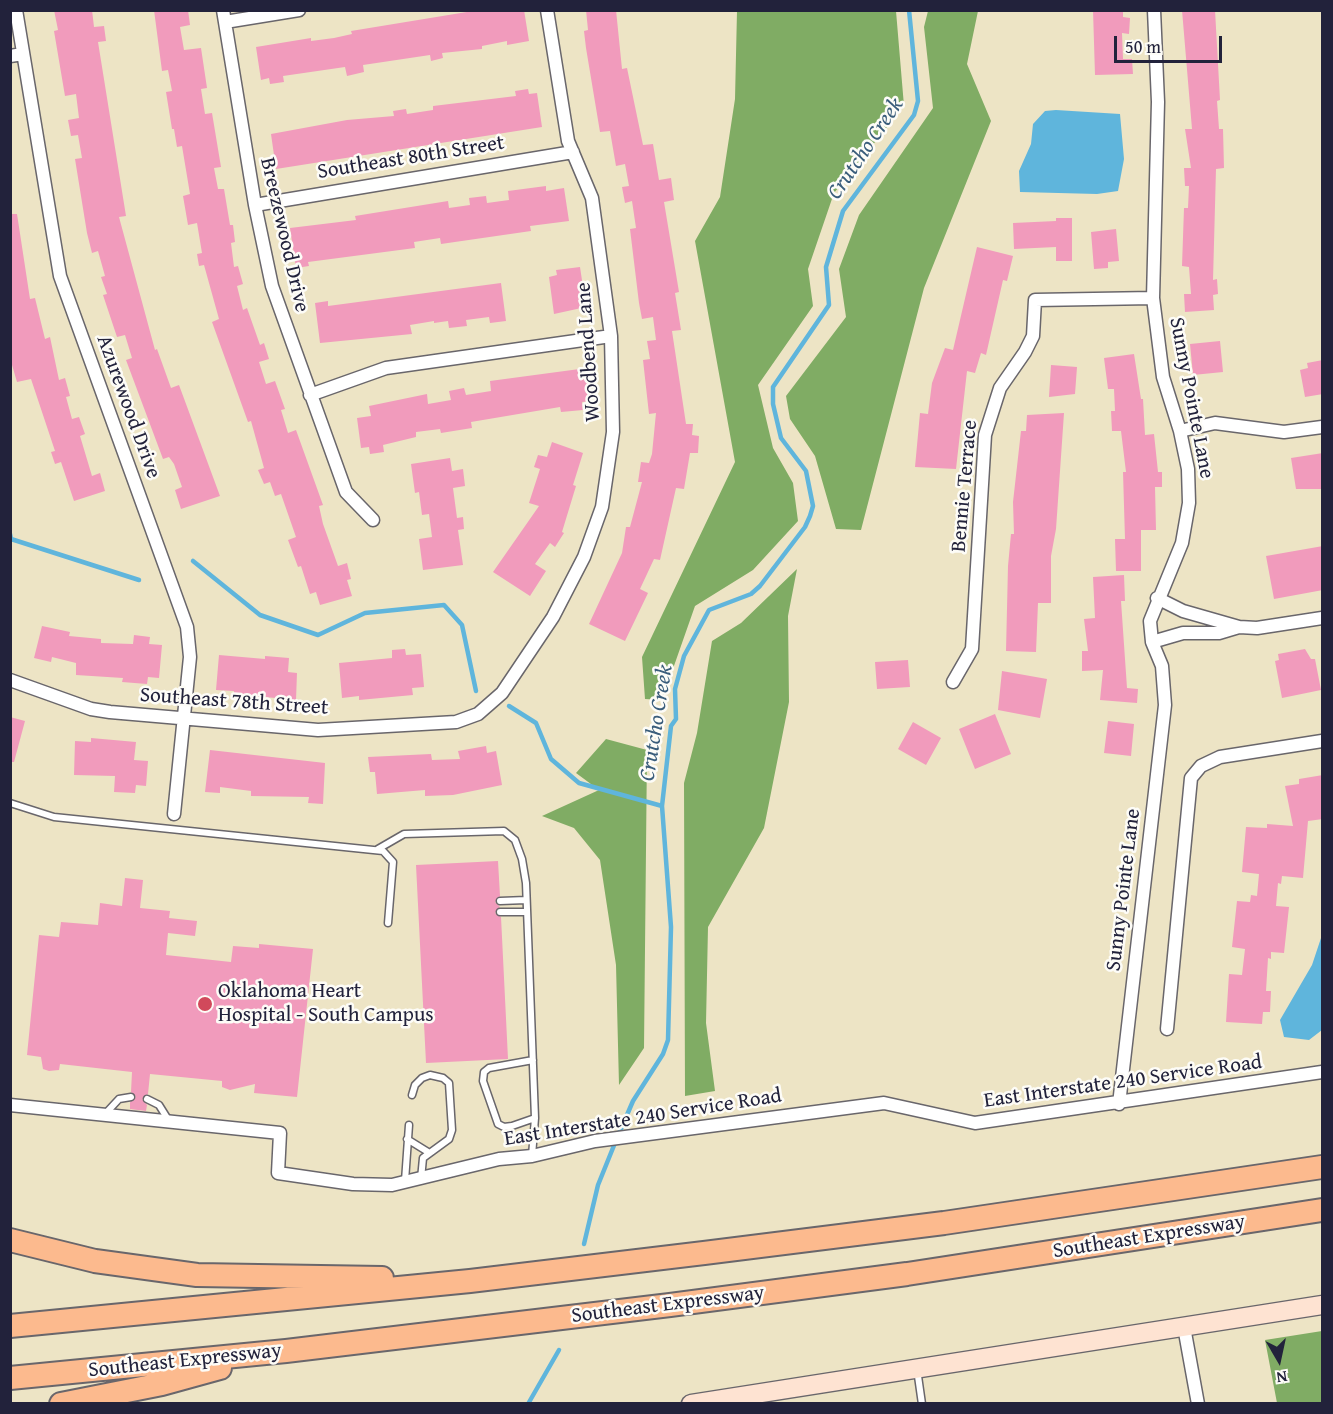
<!DOCTYPE html>
<style>
body{margin:0}
#map{position:relative;width:1333px;height:1414px;overflow:hidden;background:#ede4c5;font-family:"Gentium Book Plus",serif}
canvas{display:block}
.frame{position:absolute;inset:0;border:12px solid #22223b;pointer-events:none}
.north{position:absolute;left:1249px;top:1330px;width:60px;height:60px;-webkit-text-stroke:4px #fdfcf7;paint-order:stroke;rotate:171deg;font-size:16px;font-weight:700;line-height:24px;text-align:center;color:#22223b}
.north::after{content:'';display:block;margin:auto;width:21px;height:27px;background:#22223b;clip-path:polygon(50% 0,100% 100%,50% 72%,0 100%)}
.scale{position:absolute;left:1114px;top:36px;width:108px;height:27px;box-sizing:border-box;border:3px solid #22223b;border-top:0;padding-left:8px;font-size:18px;line-height:21px;white-space:nowrap;color:#22223b;-webkit-text-stroke:4px #fdfcf7;paint-order:stroke}
</style>
<div id="map">
<canvas width="1333" height="1414"></canvas>
<div class="frame"></div>
<div class="north">N</div>
<div class="scale">50 m</div>
</div>
<script>
const context = document.querySelector('canvas').getContext('2d');
context.lineJoin = 'round';
function paint(path, color) { context.fillStyle = color; context.fill(path, 'evenodd'); }
const poly = rows => new Path2D(rows.map(r => 'M' + r).join(''));
function stroke(path, color, width, dash) { context.strokeStyle = color; context.lineWidth = width; context.lineCap = dash ? 'butt' : 'round'; context.setLineDash(dash || []); context.stroke(path); }
function write(font, color, halo, rows, align = 'center') {
  context.font = font + ' "Gentium Book Plus",serif'; context.lineWidth = 5; context.setLineDash([]); context.textBaseline = 'middle'; context.strokeStyle = halo; context.fillStyle = color; for (const [text, x, y, turn = 0] of rows) {
    context.save(); context.translate(x, y); context.rotate((+turn || 0) * Math.PI / 180); context.textAlign = isNaN(turn) ? turn : align; if (halo) context.strokeText(text, 0, 0); context.fillText(text, 0, 0); context.restore();
  }
}
paint(poly([
 [737,11,896,11,904,106,834,193,808,269,813,306,758,385,773,448,793,483,798,521,753,570,695,606,662,700,645,699,642,657,735,462,695,241,720,197,735,99],
 [928,11,978,11,967,64,991,121,924,288,861,530,836,529,815,456,790,419,786,396,846,317,839,269,859,215,933,108,924,27],
 [797,569,788,616,789,702,764,828,708,927,706,1023,715,1091,685,1096,684,783,697,733,712,641,741,623],
 [606,739,647,750,644,1048,619,1085,616,965,600,860,574,828,542,816,599,790,576,773],
 [1322,1331,1322,1403,1277,1403,1265,1340]
]), '#80ac64');
paint(poly([
 [1056,110,1120,114,1124,159,1118,191,1097,194,1020,192,1019,171,1031,144,1033,124,1045,111],
 [1322,935,1322,1030,1309,1040,1284,1037,1280,1020,1312,965]
]), '#5fb5dc');
stroke(poly([
 [10,534,11,539,139,580],
 [193,561,260,615,318,635,365,613,444,605,462,625,476,691],
 [509,706,536,723,551,759,579,783,662,806],
 [584,1244,598,1185,617,1138,633,1101,663,1054,668,1040,671,927,662,806,671,726,676,719,675,689,684,656,709,610,751,594,760,586,805,527,810,516,813,506,806,471,781,438,773,404,773,387,829,305,826,267,843,211,914,115,918,101,909,10],
 [528,1404,559,1350]
]), '#5fb5dc', 4.5);
paint(poly([
 [54,10,92,10,94,27,104,26,106,41,98,42,126,216,119,217,155,350,157,349,171,388,179,385,220,496,181,509,175,490,182,487,174,464,169,457,163,459,126,360,132,358,125,335,117,337,103,295,107,294,101,277,105,276,98,251,92,253,87,233,75,159,82,158,78,135,71,136,68,120,79,118,76,94,65,96,54,31,58,30],
 [154,10,188,10,190,25,180,27,184,50,201,48,207,88,201,89,205,114,212,113,221,167,214,168,218,189,224,189,230,225,233,225,235,242,231,243,234,267,238,266,243,284,237,286,243,310,247,308,260,345,264,343,269,359,259,362,266,384,275,381,285,409,281,410,288,433,296,430,323,505,319,506,323,524,338,566,347,563,351,579,347,580,352,596,320,605,316,592,310,594,301,566,298,567,288,540,296,537,281,494,275,496,270,482,264,484,258,470,264,468,251,421,248,422,212,322,219,319,204,265,199,266,197,254,202,253,197,223,188,225,183,196,190,194,182,146,177,147,174,129,172,129,166,92,172,91,168,70,162,71],
 [479,10,524,10,529,41,507,45,507,41,482,46,482,49,442,53,443,58,431,61,430,55,363,65,364,72,347,76,345,67,283,76,284,82,270,84,269,78,261,80,256,47,311,38,311,41,334,38,352,34,351,31],
 [586,10,616,10,622,69,627,68,643,145,653,144,659,180,671,178,674,200,664,202,679,292,675,293,681,330,672,331,686,424,693,424,692,435,699,436,698,453,690,453,684,489,676,488,660,560,654,559,640,589,648,593,625,641,589,624,622,553,626,527,630,527,642,482,638,482,641,462,649,463,652,454,656,413,649,414,643,360,650,359,647,341,656,340,653,317,642,319,639,303,630,229,636,228,632,201,625,203,622,187,629,186,625,164,616,166,610,131,600,132,586,48,584,31,588,30],
 [1093,10,1123,10,1123,17,1130,18,1129,34,1122,33,1123,59,1132,59,1133,74,1095,75],
 [1182,10,1215,10,1220,100,1217,101,1219,129,1223,129,1224,168,1216,169,1213,280,1217,279,1218,294,1213,295,1214,310,1185,312,1184,294,1191,294,1189,267,1182,266,1184,208,1188,208,1189,186,1185,186,1184,168,1191,168,1185,129,1192,129],
 [528,89,529,94,537,93,542,127,276,169,271,134,347,120,394,116,393,111,406,109,407,114,433,110,433,106,516,96,515,91],
 [546,186,546,191,564,188,569,221,530,226,531,231,441,244,440,238,414,242,415,248,308,262,309,266,296,268,290,228,356,220,355,216,448,201,449,208,470,205,469,198,486,196,487,203,509,200,508,191],
 [10,214,17,214,30,299,35,298,45,339,50,337,59,380,65,378,70,396,66,397,72,419,79,417,85,434,80,436,92,476,100,473,105,491,74,501,61,462,55,464,51,452,55,451,31,379,17,382,10,358],
 [1056,218,1072,218,1072,261,1056,261,1056,247,1014,249,1013,223,1056,221],
 [1116,229,1119,261,1108,262,1108,268,1094,269,1091,232],
 [977,247,1013,256,1007,281,1003,280,986,355,981,353,975,373,967,371,956,469,915,467,920,413,928,414,932,383,945,348,953,350],
 [580,267,586,307,554,314,549,277,557,275,556,270],
 [501,283,506,321,490,323,489,317,466,320,467,326,449,328,448,321,434,323,434,321,410,325,412,334,320,343,315,303,328,301,328,306],
 [1220,341,1223,372,1193,375,1190,344],
 [1134,354,1141,399,1143,399,1145,435,1154,434,1158,472,1162,472,1162,487,1155,487,1156,530,1141,530,1141,571,1116,571,1115,539,1125,539,1123,472,1126,472,1121,431,1112,431,1111,411,1115,411,1114,389,1108,389,1104,358],
 [1323,360,1323,394,1305,397,1300,370,1308,368,1307,363],
 [1051,365,1077,367,1075,394,1049,397],
 [587,368,591,401,582,402,583,410,561,412,560,407,471,422,472,428,441,433,440,429,416,432,416,437,383,445,384,452,370,454,369,447,361,448,357,418,371,416,369,406,427,394,428,404,451,400,449,391,464,388,466,395,491,391,490,381],
 [1064,413,1056,529,1051,556,1051,603,1038,603,1036,652,1006,651,1008,566,1011,534,1014,534,1013,502,1021,431,1026,431,1027,415],
 [552,442,583,453,573,485,576,486,562,532,564,533,555,547,550,543,535,564,546,571,530,596,493,572,539,506,529,503,540,469,534,467,538,455,547,457],
 [1323,453,1323,489,1296,489,1291,458],
 [450,458,452,471,463,469,465,486,453,488,457,518,463,517,464,529,458,530,463,565,423,570,419,539,432,537,429,514,422,515,419,492,415,493,411,464],
 [1323,546,1323,590,1274,599,1266,556],
 [1124,575,1125,601,1121,601,1127,688,1138,689,1137,703,1100,700,1103,670,1082,671,1082,651,1088,651,1084,619,1095,618,1093,577],
 [42,626,70,632,69,636,101,639,101,643,133,644,134,635,150,637,149,644,162,645,159,678,148,677,147,684,122,682,123,678,76,675,76,663,52,657,51,662,34,658],
 [405,649,406,655,421,654,424,687,412,688,413,695,359,700,359,696,342,698,339,663,392,658,392,650],
 [1305,649,1311,659,1315,659,1321,690,1282,698,1275,661,1279,660,1278,654],
 [219,655,265,659,265,656,289,658,288,672,297,673,296,700,234,694,234,691,216,690],
 [908,660,910,687,877,689,875,662],
 [1002,671,1047,679,1040,718,998,710],
 [995,714,1011,754,975,769,959,729],
 [10,717,25,721,14,762,10,762],
 [1108,721,1134,724,1131,756,1104,753],
 [913,722,941,738,926,765,898,749],
 [91,738,136,742,134,760,148,761,146,786,136,785,135,793,114,792,115,776,74,775,75,741,91,742],
 [486,746,487,753,496,751,502,785,453,795,425,796,425,790,377,794,375,772,370,772,368,757,431,754,432,760,460,759,458,751],
 [210,750,325,763,323,804,308,803,309,797,251,796,251,791,220,787,220,793,205,792],
 [1323,775,1323,819,1308,821,1303,878,1282,876,1281,884,1278,883,1276,906,1289,907,1284,953,1271,952,1271,959,1268,958,1266,991,1271,991,1270,1012,1263,1012,1262,1024,1226,1022,1229,974,1242,975,1245,949,1232,947,1237,901,1250,902,1251,895,1257,896,1259,874,1242,872,1246,827,1267,828,1267,824,1293,826,1285,786,1299,784,1299,779],
 [498,861,500,896,495,902,500,907,495,913,501,917,508,1059,426,1063,416,865],
 [125,878,143,880,140,908,170,911,169,918,197,921,195,936,168,933,166,955,231,962,233,946,259,948,259,944,313,949,297,1097,254,1093,255,1084,230,1090,222,1087,222,1081,150,1074,148,1094,142,1099,147,1105,146,1111,130,1109,130,1102,136,1097,131,1092,132,1072,60,1064,59,1070,49,1071,43,1069,41,1057,27,1055,39,935,59,937,61,922,98,925,100,903,122,906]
]), '#f19bbc');
const lane = poly([
 [10,803,54,817,383,851,393,862,388,923],
 [378,849,404,834,504,831,515,840,522,859,526,883,535,1118,532,1156],
 [500,901,526,900],
 [500,912,527,912],
 [533,1060,489,1068,484,1072,483,1081,498,1124,504,1127,512,1126,535,1118],
 [412,1095,415,1085,422,1078,430,1075,443,1078,449,1083,452,1130,449,1139,423,1158,421,1179],
 [147,1099,159,1105,169,1121],
 [106,1113,119,1099,131,1097],
 [407,1139,428,1152],
 [405,1181,409,1125],
 [917,1369,922,1404]
]);
const street = poly([
 [16,10,60,276,187,627,190,657,174,814],
 [223,10,255,205,272,286,346,492,373,520],
 [225,22,299,10],
 [10,56,23,54],
 [255,205,573,152],
 [310,395,386,368,611,336],
 [1180,431,1215,423,1284,432,1322,427],
 [1157,598,1183,611,1239,627],
 [1152,642,1183,633,1219,633,1239,627,1257,628,1322,618],
 [10,680,91,709,110,712,318,730,456,722,478,714,502,693,553,617,584,557,602,507,613,432,611,336,592,198,568,141,547,10],
 [953,682,972,649,985,435,1000,388,1025,352,1033,336,1035,300,1153,298],
 [1167,1029,1191,778,1201,766,1220,757,1322,741],
 [1119,1104,1165,705,1162,666,1152,642,1150,621,1182,543,1189,503,1188,469,1180,431,1163,377,1153,298,1158,102,1154,10],
 [10,1105,280,1133,278,1173,353,1184,392,1185,499,1159,532,1156,595,1141,884,1103,975,1123,1322,1072],
 [1184,1327,1198,1404]
]);
const secondary = poly([
 [691,1404,1322,1305]
]);
const highway = poly([
 [10,1240,95,1261,197,1275,382,1278],
 [10,1326,470,1281,704,1253,944,1223,1322,1167],
 [10,1378,286,1351,670,1305,907,1274,1322,1210],
 [61,1404,162,1384,220,1368]
]);
stroke(lane, '#69666b', 9);
stroke(street, '#69666b', 15);
stroke(secondary, '#69666b', 21);
stroke(highway, '#69666b', 26);
stroke(lane, '#fff', 6);
stroke(street, '#fff', 12);
stroke(secondary, '#fee3d2', 18);
stroke(highway, '#fcba8e', 22);
for (const [x, y, r, color] of [
 [205,1004,8,"#d1495b"]
]) { const dot = new Path2D(); dot.arc(x, y, r, 0, 2 * Math.PI); context.fillStyle = color; context.fill(dot); stroke(dot, '#fdfcf7', 2); }
write('21px', '#22223b', '#fdfcf7', [
 ["Southeast 80th Street",411,158,-9],
 ["Breezewood Drive",284,235,77],
 ["Woodbend Lane",589,352,-94],
 ["Sunny Pointe Lane",1191,398,79],
 ["Azurewood Drive",128,407,70],
 ["Bennie Terrace",965,486,-85],
 ["Southeast 78th Street",234,702,4],
 ["Sunny Pointe Lane",1124,890,-83],
 ["East Interstate 240 Service Road",1123,1082,-8],
 ["East Interstate 240 Service Road",643,1118,-9],
 ["Southeast Expressway",1149,1237,-9],
 ["Southeast Expressway",668,1305,-7],
 ["Southeast Expressway",185,1361,-6]
]);
write('21px', '#22223b', '#fdfcf7', [
 ["Oklahoma Heart",218,992],
 ["Hospital - South Campus",218,1016]
], 'left');
write('italic 22px', '#3a5d7b', '#fdfcf7', [
 ["Crutcho Creek",866,149,-56],
 ["Crutcho Creek",657,723,-81]
]);
</script>
